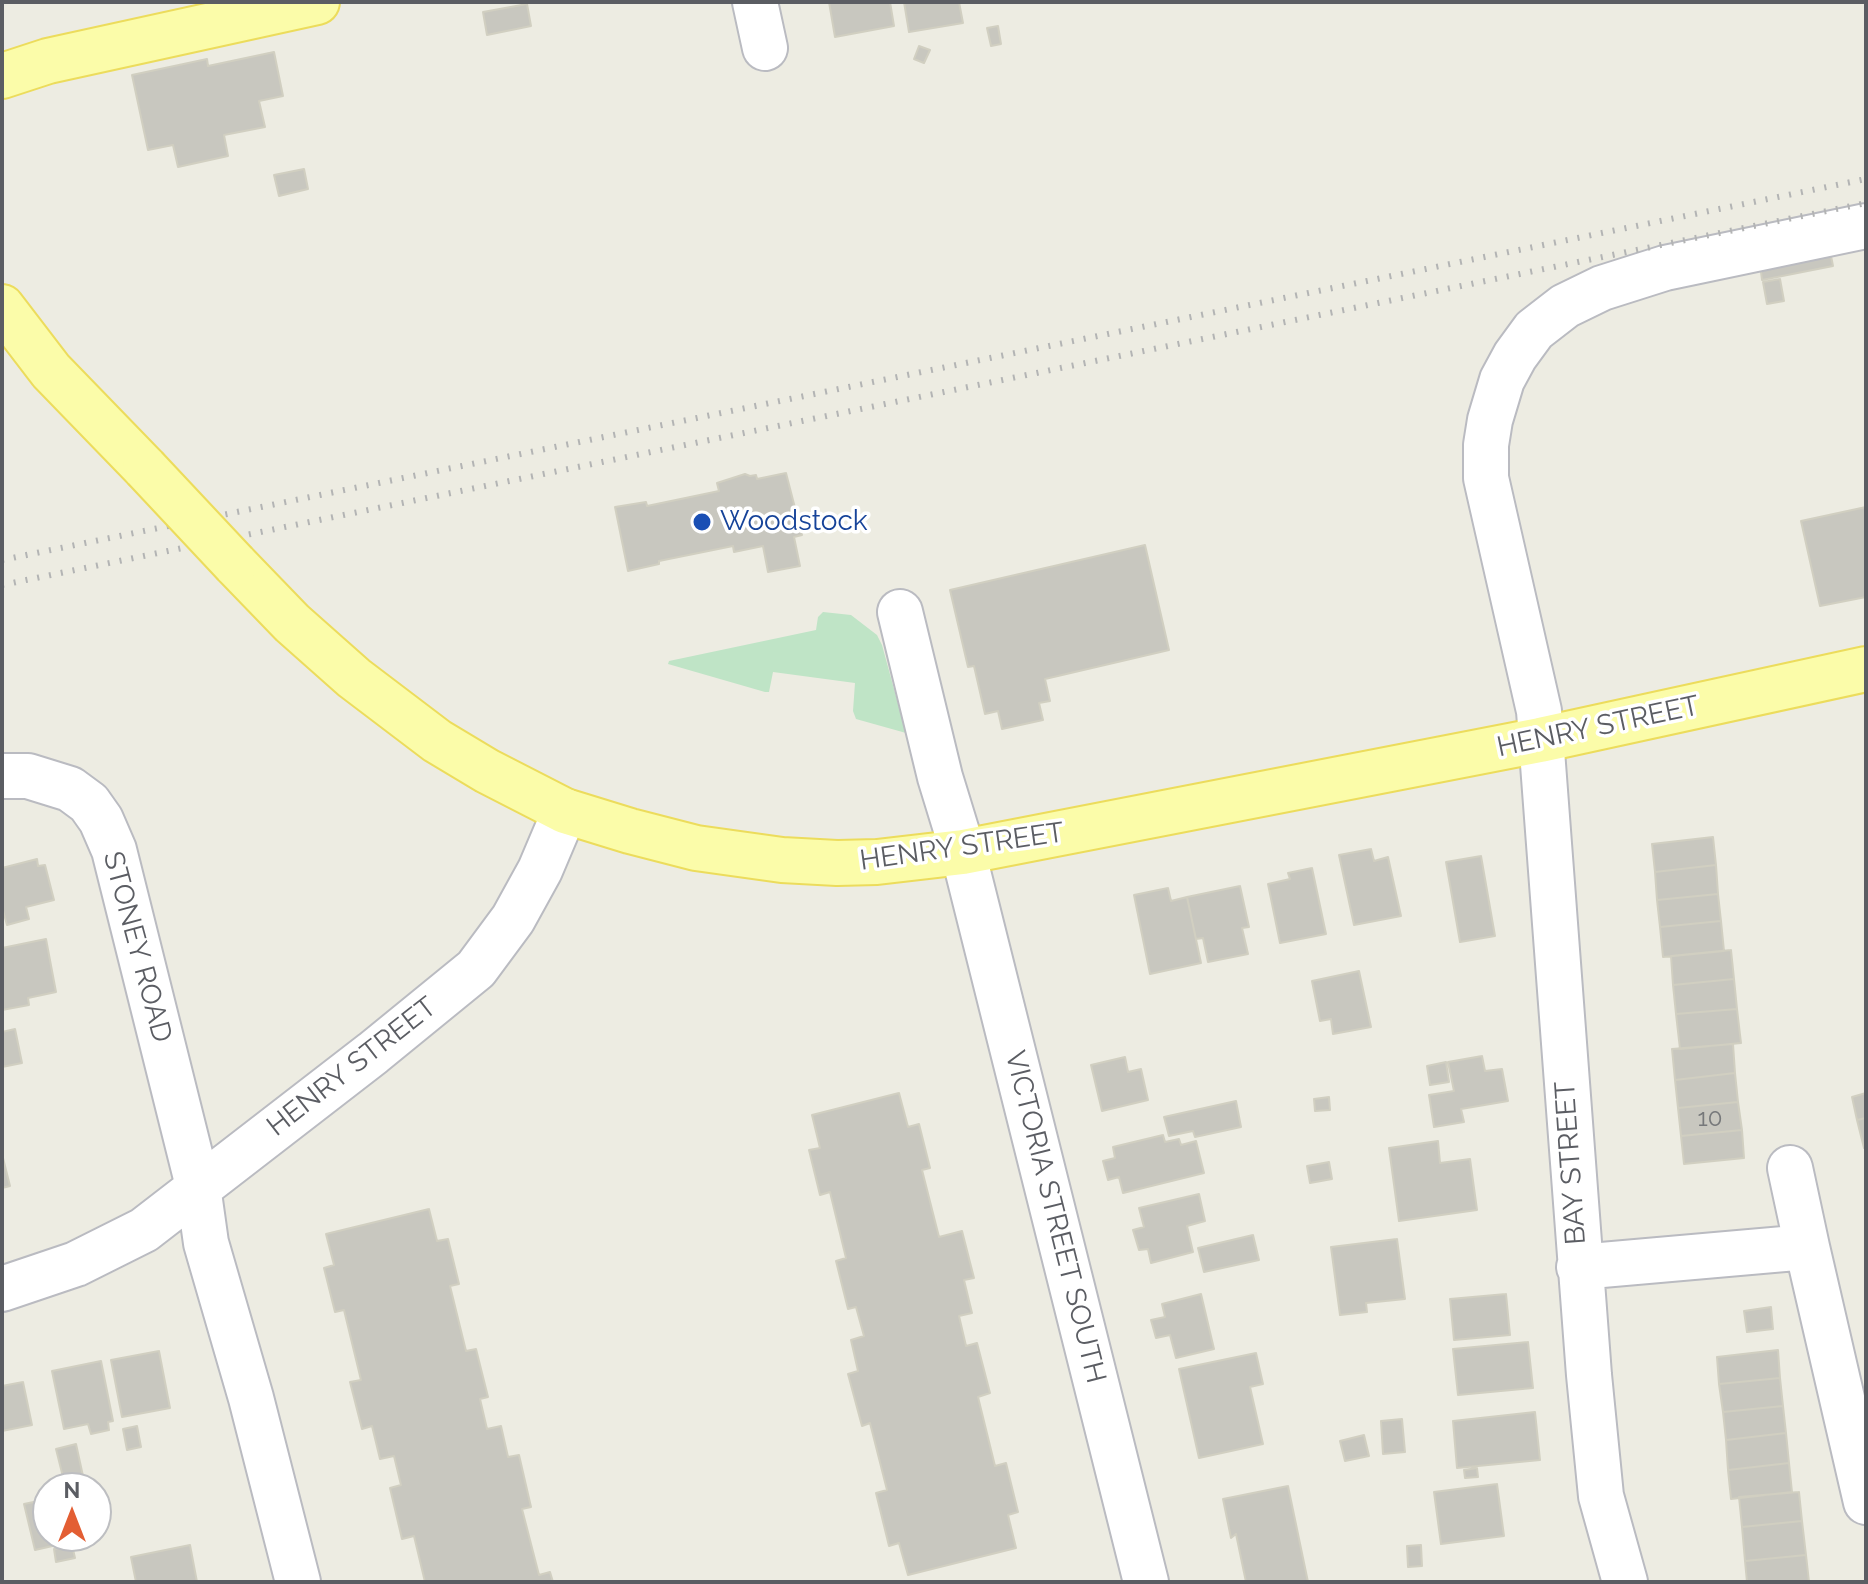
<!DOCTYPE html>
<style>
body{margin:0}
#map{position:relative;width:1868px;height:1584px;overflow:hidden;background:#edece2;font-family:Raleway,sans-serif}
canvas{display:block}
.frame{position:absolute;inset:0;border:4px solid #5b5d63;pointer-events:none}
.north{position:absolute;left:32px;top:1472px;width:80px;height:80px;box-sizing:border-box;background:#fff;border:2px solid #bdbec1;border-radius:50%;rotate:0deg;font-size:22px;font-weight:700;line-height:32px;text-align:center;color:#5b5d63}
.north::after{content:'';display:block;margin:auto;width:28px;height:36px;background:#e35e33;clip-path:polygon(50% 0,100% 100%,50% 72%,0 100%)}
</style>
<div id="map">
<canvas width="1868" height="1584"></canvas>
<div class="frame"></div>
<div class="north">N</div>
</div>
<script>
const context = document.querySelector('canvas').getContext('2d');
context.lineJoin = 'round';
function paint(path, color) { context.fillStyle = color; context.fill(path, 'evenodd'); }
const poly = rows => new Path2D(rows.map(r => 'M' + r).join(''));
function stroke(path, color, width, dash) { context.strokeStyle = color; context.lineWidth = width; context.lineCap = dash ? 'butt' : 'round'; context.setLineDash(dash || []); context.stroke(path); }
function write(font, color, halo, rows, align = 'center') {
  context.font = font + ' Raleway,sans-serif'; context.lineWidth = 7; context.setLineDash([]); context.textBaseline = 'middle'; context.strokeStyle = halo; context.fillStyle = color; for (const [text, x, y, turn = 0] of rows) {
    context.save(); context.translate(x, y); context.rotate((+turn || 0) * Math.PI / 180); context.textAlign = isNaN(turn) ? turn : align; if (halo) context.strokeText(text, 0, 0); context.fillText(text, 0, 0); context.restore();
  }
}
paint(poly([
 [823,612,851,615,877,635,882,645,906,733,856,719,853,711,855,683,773,672,769,692,765,692,668,664,669,661,816,630,818,617]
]), '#bfe4c6');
const building = poly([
 [829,2,890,2,894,26,835,37,829,2],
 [904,2,959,2,963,23,909,32,904,2],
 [527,4,531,26,487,35,483,12,527,4],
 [998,26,1001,44,991,46,987,28,998,26],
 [919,46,930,50,924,63,914,59,919,46],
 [274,52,283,96,259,101,265,127,224,135,228,156,178,167,173,145,148,150,132,75,207,59,208,66,274,52],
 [304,169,308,189,279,196,274,175,304,169],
 [1830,251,1833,266,1762,280,1760,264,1830,251],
 [1780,279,1784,301,1767,304,1763,282,1780,279],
 [786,473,802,535,794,537,800,566,768,572,763,546,734,552,733,546,659,561,659,564,628,571,615,507,646,502,647,506,719,491,717,483,745,474,750,476,756,475,757,479,786,473],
 [1866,507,1866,597,1820,606,1801,521,1866,507],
 [1145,545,1169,650,1045,679,1050,701,1039,703,1043,720,1002,729,998,711,985,714,974,666,968,667,950,590,1145,545],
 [1713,837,1716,865,1655,872,1652,844,1713,837],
 [1371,849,1374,861,1388,857,1401,916,1354,925,1339,855,1371,849],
 [1481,856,1495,936,1460,942,1446,862,1481,856],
 [37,859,38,866,45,865,54,900,26,907,29,919,7,925,2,907,2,868,37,859],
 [1716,865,1718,894,1657,900,1655,872,1716,865],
 [1312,868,1326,934,1280,943,1268,884,1290,879,1288,873,1312,868],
 [1240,886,1249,927,1242,928,1248,954,1208,962,1203,938,1196,939,1187,897,1240,886],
 [1168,888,1171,901,1187,897,1201,963,1150,974,1134,895,1168,888],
 [1718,894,1721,921,1660,927,1657,900,1718,894],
 [1721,921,1724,951,1663,957,1660,927,1721,921],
 [46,939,56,992,28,998,29,1005,2,1010,2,948,46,939],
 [1731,950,1734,979,1673,985,1671,956,1731,950],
 [1359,971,1371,1027,1333,1034,1331,1019,1320,1021,1312,981,1359,971],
 [1734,979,1737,1009,1676,1014,1673,985,1734,979],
 [1737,1009,1741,1043,1680,1049,1676,1014,1737,1009],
 [15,1029,22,1063,2,1067,2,1032,15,1029],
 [1733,1044,1735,1073,1675,1080,1672,1049,1733,1044],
 [1482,1056,1485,1071,1502,1069,1508,1101,1461,1109,1464,1122,1434,1127,1429,1095,1454,1091,1448,1062,1482,1056],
 [1125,1057,1128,1072,1141,1069,1148,1100,1102,1111,1091,1065,1125,1057],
 [1446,1062,1449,1082,1430,1085,1427,1066,1446,1062],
 [1735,1073,1738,1102,1678,1108,1675,1080,1735,1073],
 [899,1093,908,1127,919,1124,930,1168,922,1170,939,1237,962,1231,974,1278,964,1280,972,1313,959,1316,966,1346,977,1343,990,1393,978,1397,995,1466,1006,1463,1018,1512,1008,1515,1016,1548,908,1575,899,1543,889,1546,876,1493,887,1490,870,1423,862,1426,848,1374,858,1371,851,1340,864,1336,856,1307,848,1309,836,1261,846,1258,830,1192,820,1195,809,1150,820,1148,812,1115,899,1093],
 [1866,1093,1866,1118,1857,1120,1852,1097,1866,1093],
 [1329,1097,1330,1110,1315,1111,1314,1099,1329,1097],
 [1236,1101,1241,1127,1195,1137,1193,1131,1169,1136,1164,1117,1236,1101],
 [1738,1102,1742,1130,1681,1136,1678,1108,1738,1102],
 [1866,1118,1866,1147,1864,1148,1857,1120,1866,1118],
 [1742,1130,1744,1158,1684,1164,1681,1136,1742,1130],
 [1163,1135,1165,1142,1179,1139,1181,1145,1196,1141,1204,1173,1123,1193,1119,1177,1108,1180,1103,1161,1115,1158,1113,1147,1163,1135],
 [1438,1141,1440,1163,1470,1159,1477,1210,1399,1221,1389,1148,1438,1141],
 [2,1154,10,1186,2,1188,2,1154],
 [1329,1162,1332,1179,1310,1183,1307,1166,1329,1162],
 [1199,1194,1205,1221,1187,1226,1193,1252,1151,1263,1148,1249,1139,1250,1133,1230,1144,1227,1139,1208,1199,1194],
 [429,1209,437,1241,448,1239,459,1284,450,1286,466,1351,476,1349,488,1397,480,1399,487,1429,501,1426,508,1457,519,1455,531,1507,522,1509,539,1575,550,1572,553,1582,425,1582,414,1536,402,1539,390,1488,401,1485,394,1456,380,1459,372,1426,362,1429,350,1382,361,1380,344,1310,335,1312,324,1268,334,1265,326,1234,429,1209],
 [1253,1235,1259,1260,1204,1272,1198,1248,1253,1235],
 [1397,1239,1405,1299,1366,1303,1367,1312,1340,1315,1331,1247,1397,1239],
 [1201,1294,1214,1349,1176,1358,1170,1335,1156,1338,1151,1320,1165,1317,1162,1304,1201,1294],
 [1506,1294,1510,1335,1454,1340,1450,1299,1506,1294],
 [1771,1307,1773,1329,1747,1332,1744,1311,1771,1307],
 [1528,1342,1533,1388,1458,1395,1453,1349,1528,1342],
 [1778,1350,1780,1378,1719,1384,1717,1357,1778,1350],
 [159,1351,170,1408,122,1417,111,1360,159,1351],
 [1256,1353,1263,1384,1250,1387,1263,1444,1199,1458,1179,1369,1256,1353],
 [101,1361,113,1421,108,1422,109,1430,91,1434,88,1424,64,1429,52,1371,101,1361],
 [1780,1378,1783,1406,1723,1412,1719,1384,1780,1378],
 [23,1382,32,1425,2,1431,2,1386,23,1382],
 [1783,1406,1786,1433,1726,1440,1723,1412,1783,1406],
 [1535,1412,1540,1460,1457,1468,1453,1421,1535,1412],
 [1402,1419,1405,1452,1383,1454,1381,1421,1402,1419],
 [137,1426,141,1447,127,1450,123,1429,137,1426],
 [1786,1433,1789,1463,1728,1470,1726,1440,1786,1433],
 [1364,1435,1369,1456,1345,1461,1340,1441,1364,1435],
 [76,1444,83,1476,64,1481,56,1449,76,1444],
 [1789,1463,1792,1492,1731,1499,1728,1470,1789,1463],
 [1477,1468,1478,1477,1465,1478,1464,1470,1477,1468],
 [1497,1484,1504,1536,1441,1544,1434,1492,1497,1484],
 [1288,1486,1308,1582,1246,1582,1236,1534,1231,1538,1223,1499,1288,1486],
 [1799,1492,1802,1521,1742,1527,1739,1497,1799,1492],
 [48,1499,48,1536,69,1536,70,1542,35,1550,24,1504,48,1499],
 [1802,1521,1806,1555,1745,1561,1742,1527,1802,1521],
 [72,1545,75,1558,56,1562,54,1549,72,1545],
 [190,1545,197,1582,136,1582,131,1557,190,1545],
 [1421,1545,1422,1566,1408,1567,1407,1546,1421,1545],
 [1806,1555,1809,1582,1747,1582,1745,1561,1806,1555]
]);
paint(building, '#c8c7bf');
stroke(building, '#d1cfc1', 2);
const minor = poly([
 [755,2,765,48],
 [900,612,940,777,963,852,1146,1582],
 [2,776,28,776,70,789,89,803,101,820,114,850,198,1186,206,1243,251,1398,298,1582],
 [1790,1168,1807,1247],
 [1579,1267,1807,1247,1866,1502],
 [2,1289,76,1264,144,1230,373,1053,476,969,513,919,540,870,565,811],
 [1625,1582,1601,1496,1589,1375,1539,711,1486,478,1486,445,1490,420,1502,380,1515,356,1534,330,1565,306,1602,288,1665,268,1866,226]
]);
const major = poly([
 [2,76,48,61,317,2],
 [2,307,51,371,145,468],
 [235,564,292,623,354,678,437,741,487,771,565,811,630,831,696,848,782,860,837,863,877,862,963,852,1540,740,1866,669]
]);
stroke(minor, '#babbc1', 48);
stroke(major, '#ecdc5c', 48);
stroke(minor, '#fff', 44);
stroke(major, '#fbfca9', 44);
stroke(poly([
 [2,560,1866,179],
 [2,585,1866,203]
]), '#b3b4b4', 6, [2, 10]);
const majorBridge = poly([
 [145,468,235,564]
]);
stroke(majorBridge, '#ecdc5c', 48, []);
stroke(majorBridge, '#fbfca9', 44);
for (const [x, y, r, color] of [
 [702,522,10,"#1a4fb4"]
]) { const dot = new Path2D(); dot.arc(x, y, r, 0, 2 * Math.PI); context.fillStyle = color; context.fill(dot); stroke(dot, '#fff', 3); }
write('24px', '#76787a', null, [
 ["10",1710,1119]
]);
write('28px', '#164399', '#fff', [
 ["Woodstock",720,522]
], 'left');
write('28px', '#5b5d63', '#fff', [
 ["HENRY STREET",1598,727,-12],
 ["HENRY STREET",962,847,-8],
 ["STONEY ROAD",137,947,75],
 ["HENRY STREET",352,1067,-38],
 ["BAY STREET",1571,1163,-94],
 ["VICTORIA STREET SOUTH",1055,1217,76]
]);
</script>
